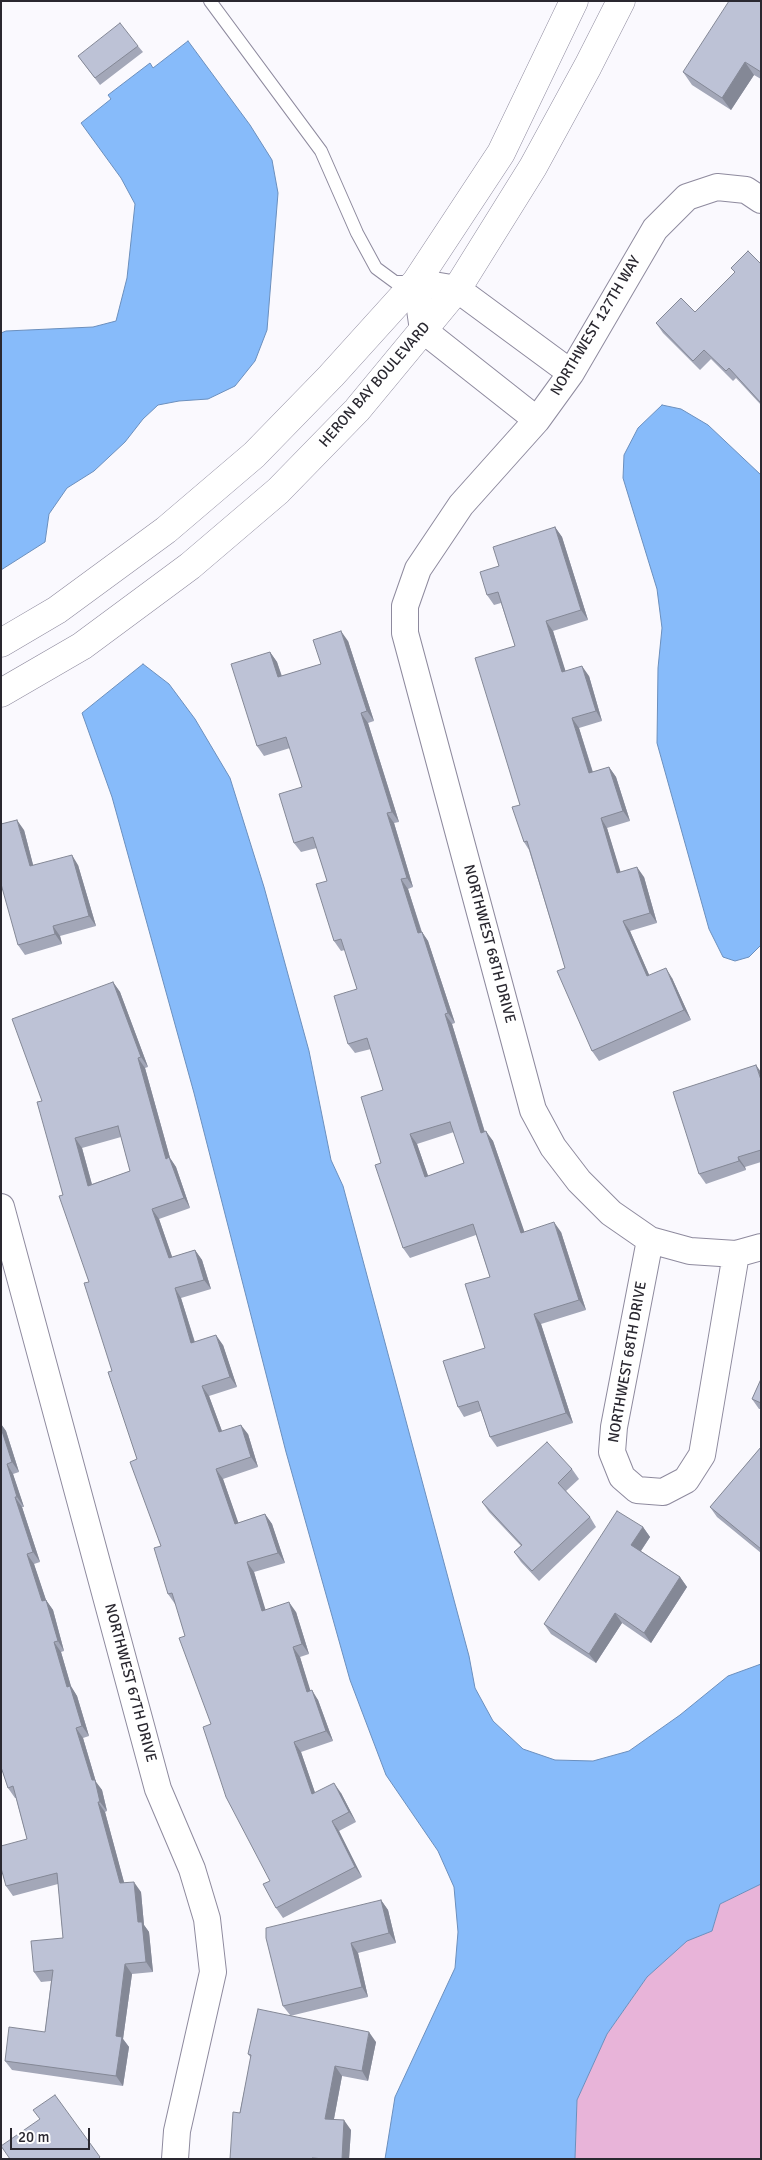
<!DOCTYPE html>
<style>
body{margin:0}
#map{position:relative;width:762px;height:2160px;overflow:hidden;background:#faf9fe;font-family:Signika,sans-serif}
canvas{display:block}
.frame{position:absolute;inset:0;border:2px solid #2a2830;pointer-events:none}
.scale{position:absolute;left:10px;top:2128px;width:80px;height:22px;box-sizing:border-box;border:2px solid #2a2830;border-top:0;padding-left:6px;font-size:15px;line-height:18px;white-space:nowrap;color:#2a2830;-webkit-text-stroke:4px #fff;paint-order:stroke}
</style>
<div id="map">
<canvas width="762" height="2160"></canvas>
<div class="frame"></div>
<div class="scale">20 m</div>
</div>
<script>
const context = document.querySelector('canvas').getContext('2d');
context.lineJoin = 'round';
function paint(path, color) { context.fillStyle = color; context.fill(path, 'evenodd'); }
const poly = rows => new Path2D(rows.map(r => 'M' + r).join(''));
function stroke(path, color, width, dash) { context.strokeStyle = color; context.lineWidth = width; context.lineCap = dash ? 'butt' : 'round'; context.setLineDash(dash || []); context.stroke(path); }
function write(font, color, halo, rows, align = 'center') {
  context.font = font + ' Signika,sans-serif'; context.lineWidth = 4.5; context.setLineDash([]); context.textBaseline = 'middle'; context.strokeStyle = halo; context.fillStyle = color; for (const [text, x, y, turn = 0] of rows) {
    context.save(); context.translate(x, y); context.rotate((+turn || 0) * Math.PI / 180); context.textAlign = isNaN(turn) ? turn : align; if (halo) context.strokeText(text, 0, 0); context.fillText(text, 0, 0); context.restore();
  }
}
paint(poly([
 [761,1884,761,2159,575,2159,577,2100,607,2034,647,1977,687,1940,712,1931,720,1904]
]), '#e8b4d9');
const water = poly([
 [188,41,250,125,272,160,278,193,267,330,255,361,235,386,208,399,179,401,158,405,143,419,125,442,94,471,67,488,49,514,45,542,1,570,1,333,6,331,93,327,116,321,127,278,135,204,121,178,81,123,111,99,108,95,150,63,153,68,188,41],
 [662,405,681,409,708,425,761,475,761,945,749,957,735,961,723,957,709,929,657,743,658,668,662,628,657,589,623,478,624,455,638,428,662,405],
 [143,664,169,684,195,719,230,778,264,887,309,1051,331,1160,343,1186,469,1656,475,1688,493,1721,523,1749,555,1760,593,1761,629,1751,680,1715,728,1676,761,1664,761,1884,720,1904,712,1931,687,1941,647,1977,607,2034,577,2100,575,2159,385,2159,395,2097,455,1968,458,1932,454,1887,438,1851,386,1775,350,1680,286,1452,194,1093,112,797,82,713,143,664]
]);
paint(water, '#87bbfa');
stroke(water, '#6b8fbd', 1);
const service = poly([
 [210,1,321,151,357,233,376,268,395,282,413,282]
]);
const minor = poly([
 [761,200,746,190,717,187,687,197,655,229,571,373,537,420,461,505,418,569,405,606,405,633,533,1110,553,1147,579,1181,611,1213,650,1240,690,1251,736,1254,761,1247],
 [537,420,423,330,416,282,457,289,571,373],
 [1,1207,158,1789,192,1869,207,1919,213,1972,177,2131,175,2159],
 [650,1240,614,1427,612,1452,622,1477,637,1490,663,1492,686,1480,702,1455,736,1254]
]);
const tertiary = poly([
 [1,643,57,610,166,530,254,455,331,376,416,282,501,153,574,1],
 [1,693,82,646,190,566,278,491,357,410,457,289,533,167,588,66,621,1]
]);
stroke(service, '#8e8a9e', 14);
stroke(minor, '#8e8a9e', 28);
stroke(tertiary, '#8e8a9e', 29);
stroke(service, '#fff', 12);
stroke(minor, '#fff', 26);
stroke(tertiary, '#fff', 28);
paint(poly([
 [761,1,761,79,754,75,731,110,692,85,683,72],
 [138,46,143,52,100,85,78,56],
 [761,264,761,405,736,378,733,381,711,359,700,370,663,333,656,323,695,312,735,272,731,268],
 [555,527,562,537,588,620,553,631,565,671,589,676,602,721,579,728,593,772,609,767,616,777,630,821,607,828,620,872,644,877,657,923,630,931,649,975,672,978,691,1020,599,1061,592,1051,565,968,529,850,524,842,520,805,515,646,501,603,494,605,487,595,499,566],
 [348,641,374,721,368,723,399,822,394,823,413,887,408,889,422,932,428,941,455,1023,452,1024,485,1132,493,1141,524,1232,561,1232,586,1310,541,1324,573,1423,497,1447,490,1437,481,1411,464,1417,458,1407,485,1348,490,1277,476,1235,410,1258,403,1248,381,1163,383,1090,371,1049,355,1053,348,1044,357,989,345,950,341,951,334,941,327,881,317,848,301,852,294,843,302,787,290,748,264,756,257,746,270,652,277,662,282,676,321,664],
 [454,1132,464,1163,428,1176,417,1144],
 [24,830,33,865,78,865,96,926,60,936,62,944,25,955,18,945],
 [113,982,120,992,148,1067,145,1068,170,1158,176,1167,190,1208,159,1219,172,1257,195,1250,202,1260,211,1289,181,1298,195,1342,223,1345,237,1387,209,1396,222,1431,248,1434,258,1467,223,1479,238,1523,265,1514,272,1524,285,1563,254,1572,265,1610,296,1612,309,1654,300,1657,310,1691,318,1700,333,1741,301,1752,315,1793,341,1793,356,1822,339,1831,362,1877,283,1918,276,1908,270,1881,211,1724,176,1604,175,1604,168,1594,161,1546,137,1459,112,1371,89,1282,63,1195,42,1101],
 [121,1137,130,1171,92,1184,82,1148],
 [761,1072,761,1162,745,1167,746,1170,706,1184,699,1174],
 [761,1379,761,1409,759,1409,752,1399],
 [1,1424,6,1431,19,1472,13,1474,24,1507,22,1507,40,1562,34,1564,46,1600,53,1610,64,1651,61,1652,71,1687,77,1696,89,1736,83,1738,96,1782,102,1790,107,1811,105,1812,124,1883,141,1892,144,1925,149,1932,153,1972,132,1974,123,2039,129,2047,123,2086,12,2070,5,2061,45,2032,51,1981,41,1982,34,1972,63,1938,58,1884,13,1896,6,1886,27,1839,16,1798,15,1798,8,1788,1,1767],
 [761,1447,761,1553,717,1517,710,1507],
 [572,1469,579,1479,566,1491,590,1517,596,1527,539,1581,521,1562,514,1552,521,1546,489,1512,482,1502],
 [643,1527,650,1537,641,1551,680,1577,687,1587,651,1643,622,1623,596,1663,551,1634,544,1624],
 [381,1900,388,1910,396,1943,358,1953,368,1997,290,2016,376,2042,368,2081,342,2076,334,2119,351,2130,349,2159,230,2159,251,2058,248,2054,290,2015,283,2006]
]), '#a3a7b8');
paint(poly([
 [745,62,754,75,731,110,722,98],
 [555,527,562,537,588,620,581,610],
 [546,621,553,631,569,682,562,672],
 [341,631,348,641,374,721,367,711],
 [270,652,277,662,285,687,278,677],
 [582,666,589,676,602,721,596,711],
 [361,713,368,723,399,822,392,812],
 [572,718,579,728,596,783,589,773],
 [609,767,616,777,630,821,623,811],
 [387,813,394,823,413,887,407,878],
 [601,818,607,828,624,883,617,873],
 [17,820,24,830,36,876,30,866],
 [72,855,78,865,96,926,89,916],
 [637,867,644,877,657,923,650,913],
 [401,879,408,889,425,943,418,933],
 [623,921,630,931,654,986,647,976],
 [53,926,60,936,62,944,55,934],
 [422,932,428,941,455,1023,448,1013],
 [666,968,672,978,691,1020,684,1010],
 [113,982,120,992,148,1067,141,1057],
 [445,1014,452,1024,488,1143,481,1133],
 [138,1058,145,1068,170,1158,176,1167,190,1208,184,1198,166,1159],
 [756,1065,761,1072,761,1080],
 [486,1131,493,1141,528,1242,521,1233],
 [410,1134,417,1144,432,1187,425,1177],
 [75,1138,82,1148,95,1196,88,1186],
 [738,1157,745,1167,746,1170,739,1161],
 [152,1209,159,1219,176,1268,169,1258],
 [554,1222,561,1232,586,1310,579,1300],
 [195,1250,202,1260,211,1289,204,1280],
 [175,1288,181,1298,198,1353,191,1343],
 [534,1314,541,1324,573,1423,566,1413],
 [216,1335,223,1345,237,1387,230,1377],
 [202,1386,209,1396,226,1442,219,1432],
 [1,1424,6,1431,19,1472,12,1462,1,1428],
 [241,1425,248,1434,258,1467,251,1457],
 [7,1464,13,1474,24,1507,17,1497],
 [216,1469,223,1479,242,1533,235,1524],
 [15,1497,22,1507,40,1562,33,1552],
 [265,1514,272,1524,285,1563,278,1553],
 [643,1527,650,1537,638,1555,631,1545],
 [27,1554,34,1564,48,1606,46,1600,53,1610,64,1651,58,1641,42,1601],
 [247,1562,254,1572,269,1621,262,1611],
 [680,1577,687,1587,651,1643,644,1633],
 [289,1602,296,1612,309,1654,302,1644],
 [615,1613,622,1623,596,1663,589,1654],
 [54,1642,61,1652,71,1686,77,1696,89,1736,82,1726,67,1687],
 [293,1647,300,1657,314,1702,307,1692],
 [312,1690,318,1700,333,1741,326,1731],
 [76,1728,83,1738,96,1782,102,1790,107,1811,100,1802,92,1780],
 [294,1742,301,1752,319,1804,312,1794],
 [334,1783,341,1793,356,1822,349,1812],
 [98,1802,105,1812,127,1893,120,1883],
 [332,1821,339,1831,362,1877,355,1867],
 [134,1882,141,1892,144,1925,149,1932,153,1972,146,1962,138,1922],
 [381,1900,388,1910,396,1943,389,1933],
 [351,1943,358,1953,368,1997,362,1987],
 [125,1964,132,1974,123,2039,129,2047,123,2086,116,2076,116,2036],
 [369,2032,376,2042,368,2081,362,2071],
 [335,2066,342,2076,332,2129,325,2119],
 [344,2120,351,2130,349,2159,342,2159]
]), '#848896');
const building = poly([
 [729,1,761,1,761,72,745,62,722,98,683,72,729,1],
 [120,23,138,46,95,78,78,56,120,23],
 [748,251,761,264,761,403,729,368,726,371,704,350,693,361,656,323,681,298,695,312,735,272,731,268,748,251],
 [555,527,581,610,546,621,562,672,582,666,596,711,572,718,589,773,609,767,623,811,601,818,617,873,637,867,650,913,623,921,647,976,666,968,684,1010,592,1051,557,971,565,968,527,841,524,842,512,807,520,805,475,658,515,646,498,592,487,595,480,572,499,566,493,547,555,527],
 [341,631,367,711,361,713,392,812,387,813,407,878,401,879,418,933,422,932,448,1013,445,1014,481,1133,486,1131,521,1233,554,1222,579,1300,534,1314,566,1413,490,1437,478,1401,458,1407,443,1361,485,1348,465,1284,490,1277,473,1224,403,1248,375,1165,381,1163,361,1097,383,1090,367,1038,348,1044,334,996,357,989,341,939,334,941,316,884,327,881,313,837,294,843,279,794,302,787,286,737,257,746,231,664,270,652,278,677,321,664,313,640,341,631],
 [450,1122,464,1163,425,1177,410,1134,450,1122],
 [17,820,30,866,72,855,89,916,53,926,55,934,18,945,1,884,1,824,17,820],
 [113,982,141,1057,138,1058,166,1159,169,1157,184,1198,152,1209,169,1258,195,1250,204,1280,175,1288,191,1343,216,1335,230,1377,202,1386,219,1432,241,1425,251,1457,216,1469,235,1524,265,1514,278,1553,247,1562,262,1611,289,1602,302,1644,293,1647,307,1692,312,1690,326,1731,294,1742,312,1794,334,1783,349,1812,332,1821,355,1867,276,1908,263,1884,270,1881,226,1797,203,1727,211,1724,179,1638,185,1636,172,1593,168,1594,154,1548,161,1546,130,1462,137,1459,108,1372,112,1371,84,1283,89,1282,59,1196,63,1195,37,1102,42,1101,12,1019,113,982],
 [118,1126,130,1171,88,1186,75,1138,118,1126],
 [756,1065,761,1080,761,1150,738,1157,739,1161,699,1174,673,1092,756,1065],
 [761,1379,761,1403,752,1399,761,1379],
 [1,1428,12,1462,7,1464,17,1497,15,1497,33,1552,27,1554,42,1601,46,1600,58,1641,54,1642,67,1687,70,1686,82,1726,76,1728,92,1780,95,1780,100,1802,98,1802,120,1883,134,1882,138,1922,142,1922,146,1962,125,1964,116,2036,122,2037,116,2076,5,2061,9,2027,45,2032,53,1970,34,1972,31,1941,63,1938,57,1873,6,1886,1,1868,1,1846,27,1839,13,1786,8,1788,1,1767,1,1428],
 [547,1442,572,1469,558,1483,590,1517,532,1571,514,1552,522,1545,482,1502,547,1442],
 [761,1447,761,1549,710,1507,761,1447],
 [617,1511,643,1527,631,1545,680,1577,644,1633,615,1613,589,1654,544,1624,617,1511],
 [381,1900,389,1933,351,1943,362,1987,283,2006,266,1938,266,1928,381,1900],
 [258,2009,369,2032,362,2071,335,2066,325,2119,344,2120,342,2159,325,2159,312,2158,312,2159,230,2159,233,2112,240,2113,251,2055,248,2054,258,2009],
 [55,2095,100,2157,98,2159,10,2159,1,2146,40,2119,33,2110,55,2095]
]);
paint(building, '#bdc2d6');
stroke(building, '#848896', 1);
write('15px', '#2a2830', '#fff', [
 ["NORTHWEST 127TH WAY",596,326,-59],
 ["HERON BAY BOULEVARD",375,385,-49],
 ["NORTHWEST 68TH DRIVE",489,944,75],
 ["NORTHWEST 68TH DRIVE",628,1362,-80],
 ["NORTHWEST 67TH DRIVE",130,1683,75]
]);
</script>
